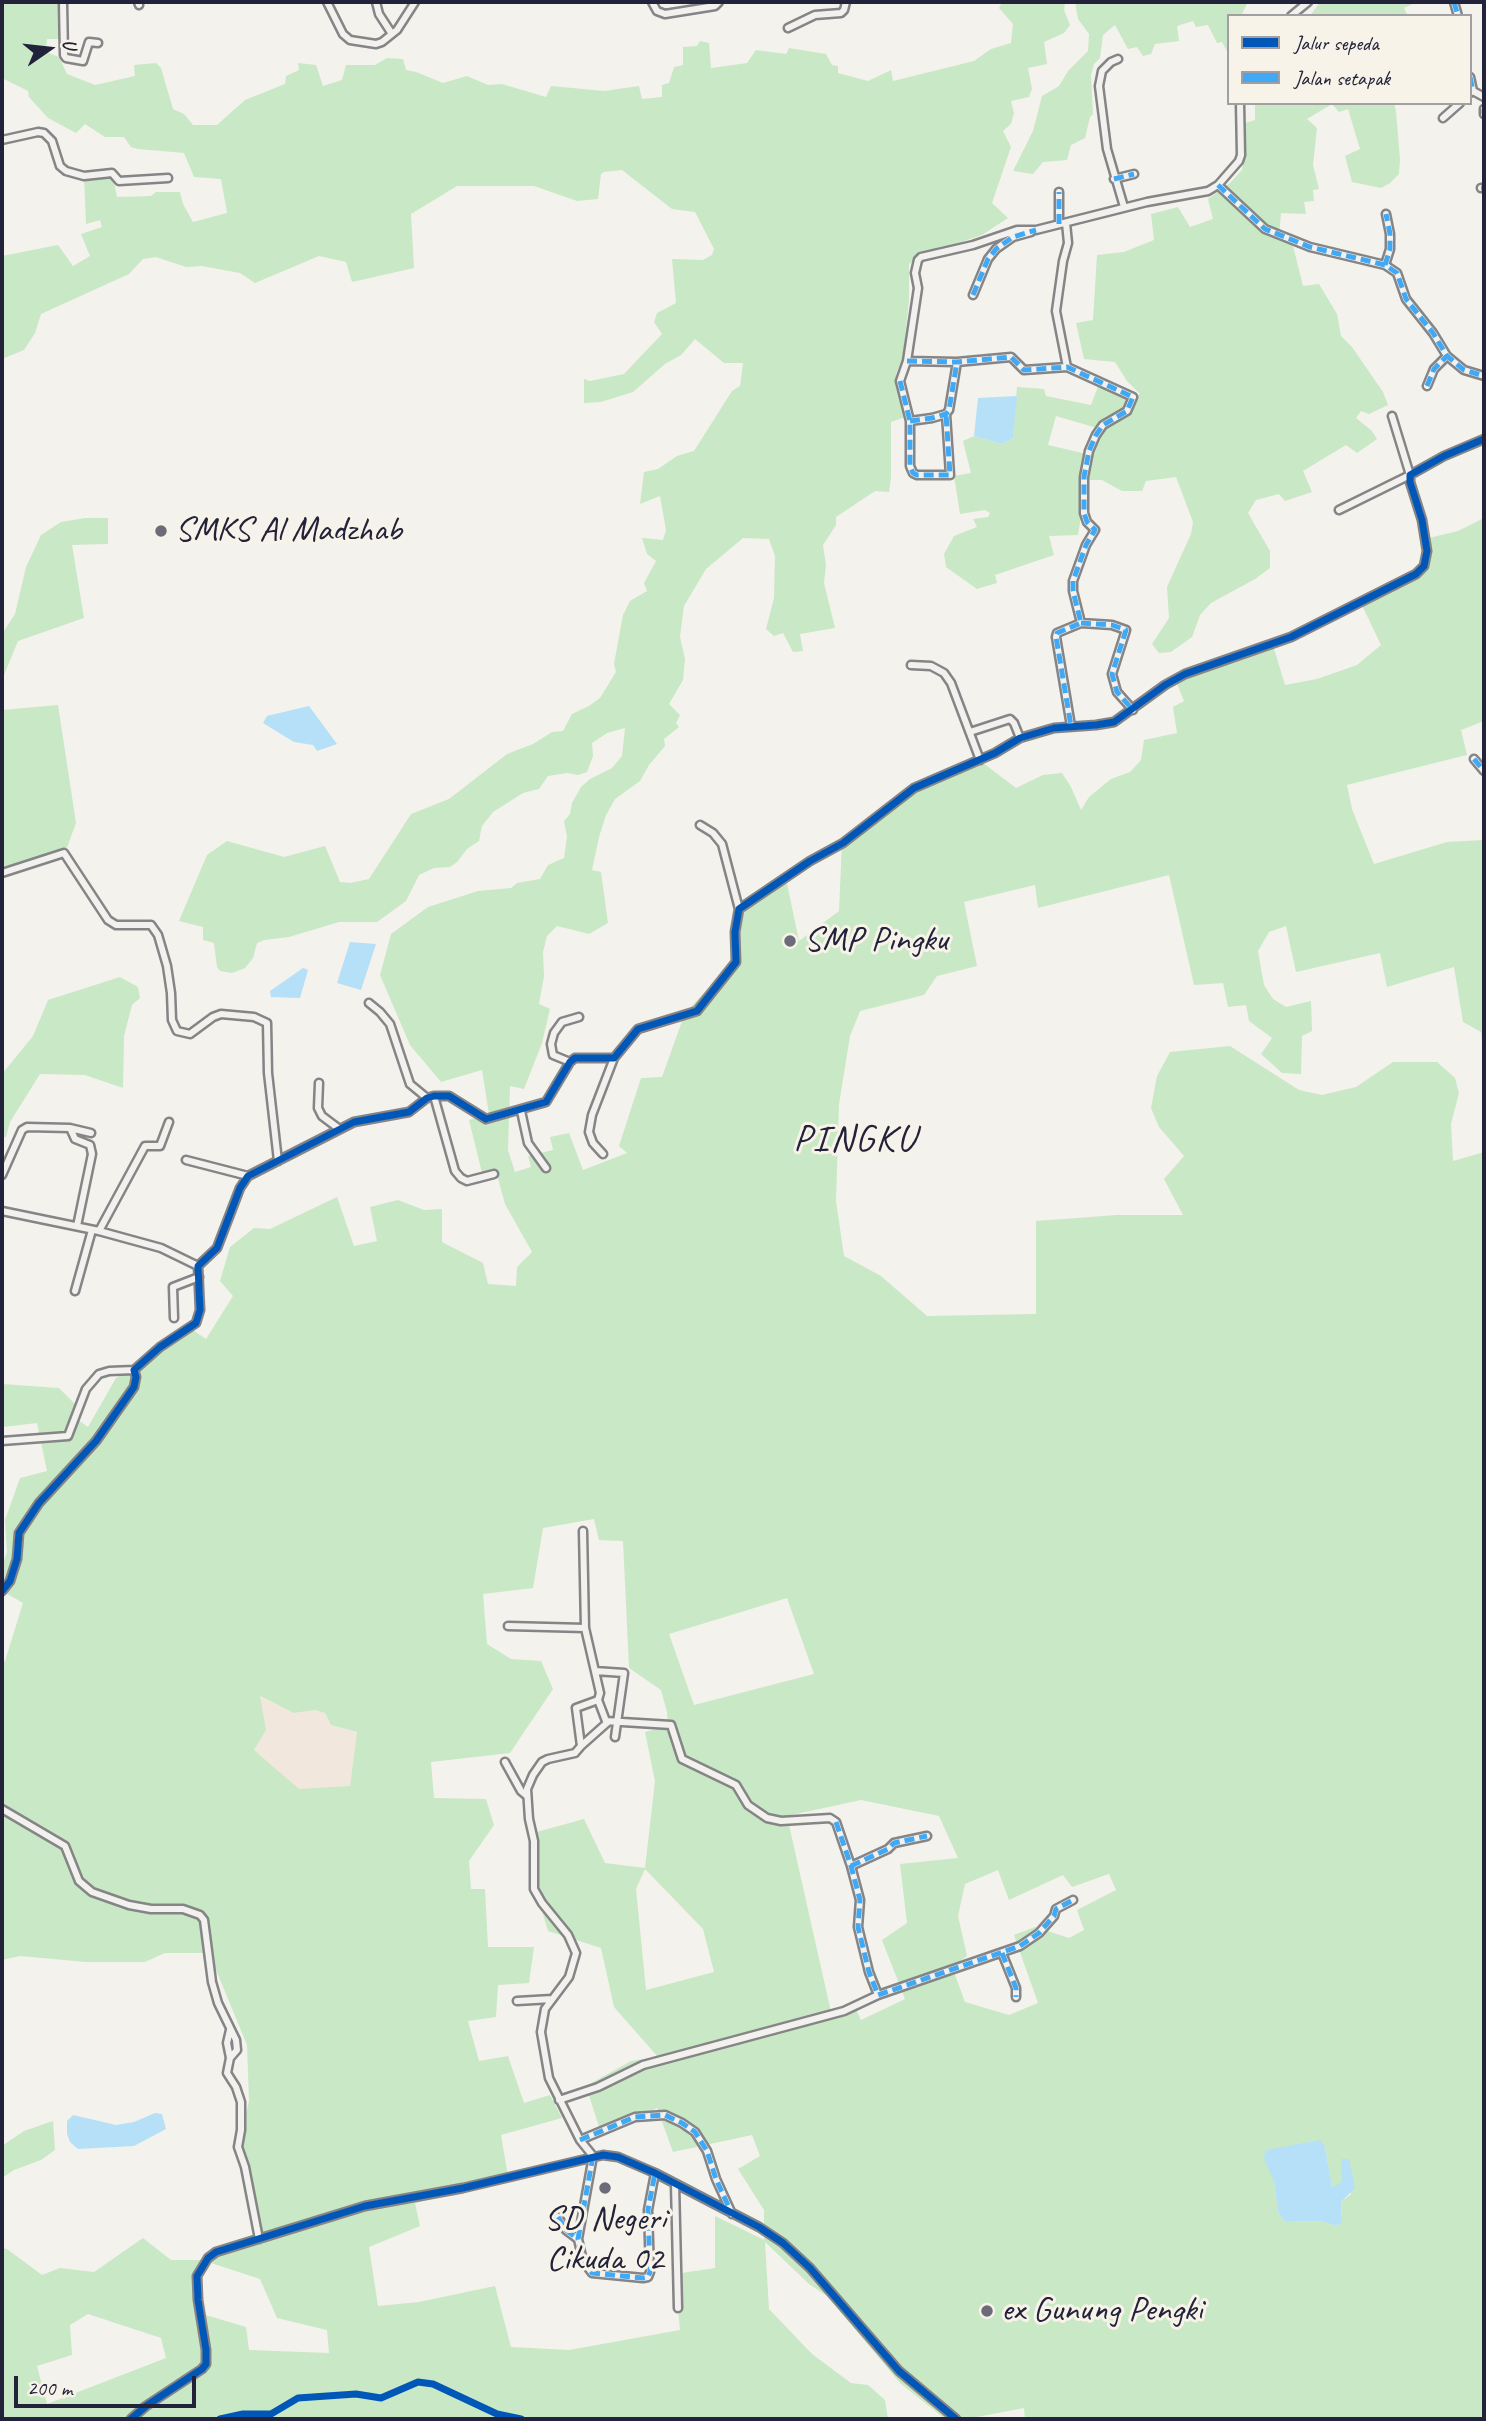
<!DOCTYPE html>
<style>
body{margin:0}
#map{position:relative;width:1486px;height:2421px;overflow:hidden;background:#f4f2ec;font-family:Caveat,sans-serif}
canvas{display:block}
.frame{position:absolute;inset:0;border:4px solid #22223b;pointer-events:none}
.legend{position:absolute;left:1227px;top:14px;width:245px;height:91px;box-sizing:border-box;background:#f7f3e8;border:2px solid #a29fa3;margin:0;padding:9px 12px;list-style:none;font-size:21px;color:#22223b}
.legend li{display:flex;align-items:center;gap:14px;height:35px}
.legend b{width:35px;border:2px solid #a29fa3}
.north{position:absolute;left:14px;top:14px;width:70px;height:70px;-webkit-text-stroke:5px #f7f3e8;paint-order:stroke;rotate:76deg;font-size:19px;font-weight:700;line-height:28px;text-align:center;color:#22223b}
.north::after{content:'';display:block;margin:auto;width:24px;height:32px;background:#22223b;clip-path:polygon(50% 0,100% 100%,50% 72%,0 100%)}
.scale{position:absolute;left:14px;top:2376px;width:182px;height:32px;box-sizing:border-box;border:4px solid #22223b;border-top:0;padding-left:9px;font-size:21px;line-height:24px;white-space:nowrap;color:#22223b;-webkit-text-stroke:5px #f7f3e8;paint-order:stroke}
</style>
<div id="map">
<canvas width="1486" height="2421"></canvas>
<div class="frame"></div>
<ul class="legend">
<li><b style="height:9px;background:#0057b8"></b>Jalur sepeda</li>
<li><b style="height:9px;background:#3fa9f5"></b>Jalan setapak</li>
</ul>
<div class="north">U</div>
<div class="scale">200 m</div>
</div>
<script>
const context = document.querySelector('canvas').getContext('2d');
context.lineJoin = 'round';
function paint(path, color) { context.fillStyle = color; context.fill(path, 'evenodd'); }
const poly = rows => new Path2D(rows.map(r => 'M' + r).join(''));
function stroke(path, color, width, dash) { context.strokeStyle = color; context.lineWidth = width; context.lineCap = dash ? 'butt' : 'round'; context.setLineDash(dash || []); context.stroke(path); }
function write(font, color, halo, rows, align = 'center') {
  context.font = font + ' Caveat,sans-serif'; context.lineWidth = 6; context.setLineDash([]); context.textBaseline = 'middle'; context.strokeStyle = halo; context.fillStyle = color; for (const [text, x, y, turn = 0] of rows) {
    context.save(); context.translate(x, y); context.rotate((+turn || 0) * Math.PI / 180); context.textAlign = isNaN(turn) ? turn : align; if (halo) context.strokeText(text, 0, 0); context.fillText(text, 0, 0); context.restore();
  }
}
paint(poly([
 [259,1696,294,1713,316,1710,325,1713,331,1725,357,1732,350,1786,299,1790,254,1750,266,1730]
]), '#f2e7dd');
paint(poly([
 [2,2,58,2,59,39,47,39,46,52,59,57,67,74,95,85,135,76,134,65,156,63,161,68,173,109,184,114,193,125,217,125,245,100,285,84,286,76,299,70,298,63,316,65,323,86,342,80,346,65,375,65,387,58,403,59,406,70,416,72,443,83,467,76,488,85,502,84,546,97,551,86,604,91,639,86,642,99,662,97,662,85,669,83,674,67,683,65,683,47,697,46,700,41,709,43,711,68,747,63,756,50,786,54,789,48,826,54,832,65,838,66,838,73,868,81,891,70,893,81,974,61,991,49,1011,43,1013,24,999,8,1002,2,1065,2,1064,10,1070,25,1064,33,1044,42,1047,64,1028,68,1032,89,1029,97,1011,101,1014,113,1011,124,1003,131,1011,147,992,203,1008,218,982,235,922,255,909,264,909,300,903,357,896,374,895,382,902,399,905,417,891,422,891,477,889,492,875,491,836,517,836,525,823,545,826,565,824,583,835,628,800,634,803,651,793,652,783,633,774,636,766,629,774,598,775,556,769,539,743,538,706,569,684,606,680,637,685,659,683,680,669,704,680,715,676,723,679,727,664,739,665,746,649,765,640,781,615,799,606,815,599,837,592,870,601,872,608,923,589,934,557,926,547,936,543,952,544,976,539,1004,550,1009,542,1043,524,1089,510,1086,508,1150,515,1172,531,1167,528,1156,553,1150,550,1137,569,1133,583,1170,627,1153,619,1146,641,1078,662,1077,685,1013,733,962,733,910,785,874,799,941,839,911,842,842,922,784,983,763,1016,788,1043,775,1062,773,1071,787,1081,810,1089,797,1111,779,1130,772,1141,760,1144,740,1177,733,1173,707,1184,701,1175,679,1272,642,1285,685,1317,679,1357,665,1381,645,1359,599,1412,578,1425,564,1425,539,1458,531,1484,518,1484,721,1461,730,1467,755,1347,785,1352,809,1374,864,1447,842,1484,840,1484,1064,1481,1032,1463,1022,1454,967,1387,987,1380,953,1296,972,1286,926,1269,932,1258,951,1264,985,1273,999,1286,1007,1311,1001,1312,1031,1302,1036,1301,1074,1282,1073,1261,1054,1272,1038,1249,1021,1246,1005,1228,1007,1223,983,1194,985,1169,875,1038,908,1035,885,964,902,977,966,937,976,924,995,860,1011,850,1036,839,1104,836,1201,844,1256,881,1276,927,1316,1036,1314,1036,1221,1117,1215,1183,1215,1164,1179,1184,1156,1159,1127,1151,1108,1157,1076,1170,1052,1230,1046,1299,1090,1322,1095,1356,1087,1393,1062,1437,1062,1455,1078,1459,1093,1451,1124,1453,1161,1484,1152,1484,2419,1025,2419,1024,2408,966,2419,945,2419,900,2383,827,2296,809,2284,765,2242,769,2309,812,2354,851,2383,868,2385,885,2400,888,2419,2,2419,2,2248,7,2249,42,2275,60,2268,94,2272,143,2238,171,2260,202,2260,220,2249,261,2238,239,2143,249,2101,247,2045,209,1953,165,1953,145,1962,86,1962,20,1956,2,1960,2,1661,5,1661,23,1603,4,1592,2,1567,7,1552,5,1520,20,1478,47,1471,37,1423,2,1427,2,1384,59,1388,77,1406,74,1417,88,1427,116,1378,139,1366,187,1326,206,1339,233,1296,220,1281,230,1247,254,1228,270,1229,337,1197,354,1246,377,1241,370,1207,398,1200,424,1210,442,1209,442,1242,483,1263,488,1284,516,1286,517,1267,532,1252,505,1204,496,1171,482,1173,469,1120,489,1114,482,1070,441,1082,410,1045,380,975,391,934,428,907,478,891,511,888,517,883,540,879,548,865,564,858,567,837,564,821,570,814,572,803,581,787,590,779,612,768,622,756,625,728,607,733,592,743,593,756,587,772,578,775,567,773,548,776,539,789,523,793,493,812,482,826,479,841,467,849,457,862,450,867,434,868,419,875,406,901,377,922,339,922,289,937,264,940,257,943,253,958,245,968,232,973,220,971,217,967,214,943,203,940,203,927,179,921,207,855,227,841,284,857,325,846,340,882,350,883,369,879,411,814,449,799,507,754,533,744,552,732,563,731,572,714,589,706,600,698,616,672,614,664,623,615,630,601,647,591,644,583,656,561,647,554,642,538,663,540,666,530,660,496,640,504,644,472,658,469,677,456,694,451,732,391,740,386,743,363,724,363,695,339,681,355,665,364,633,392,601,402,584,403,584,379,590,381,624,374,662,334,654,322,657,313,676,303,672,259,703,260,712,255,714,249,695,212,672,209,622,170,604,172,601,174,598,199,577,201,534,186,457,186,411,214,414,268,352,282,346,262,319,256,255,283,240,273,202,266,186,267,156,257,143,259,129,274,41,314,35,333,24,350,2,359,2,256,58,245,73,266,90,256,81,234,102,227,100,220,86,224,84,176,113,176,117,197,151,196,156,192,180,192,183,204,193,222,227,213,221,179,194,177,184,153,138,149,131,147,124,137,105,137,85,124,76,133,48,118,29,97,28,91,4,79,2,73],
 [594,1519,599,1540,623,1541,629,1668,661,1690,667,1712,668,1726,645,1732,655,1781,645,1868,605,1863,584,1819,533,1833,529,1886,542,1911,548,1931,601,1948,614,2007,658,2057,631,2061,586,2086,602,2136,657,2108,673,2152,752,2135,760,2156,738,2169,764,2210,764,2240,715,2216,715,2268,675,2274,680,2330,569,2350,511,2347,495,2286,419,2302,378,2306,369,2247,420,2226,415,2203,509,2182,501,2135,562,2118,550,2095,524,2103,508,2056,479,2061,468,2021,496,2017,498,1985,529,1983,534,1947,488,1947,485,1889,471,1889,469,1861,494,1825,486,1799,434,1798,431,1762,510,1753,553,1689,541,1661,511,1659,487,1644,483,1594,533,1588,543,1528],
 [787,1598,814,1674,694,1705,669,1634],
 [260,1696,294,1713,315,1710,325,1713,331,1725,357,1732,350,1786,299,1789,254,1750,266,1730],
 [861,1800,939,1816,958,1858,900,1864,907,1923,882,1940,905,1999,861,2020,853,2003,831,2012,787,1816],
 [645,1869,703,1929,714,1972,646,1990,636,1889],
 [998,1870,1009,1900,1063,1875,1072,1887,1109,1874,1116,1890,1077,1910,1084,1930,1069,1938,1035,1927,1014,1935,1038,2003,1009,2015,965,2002,952,1967,967,1956,958,1916,965,1884],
 [1325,2147,1332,2188,1342,2183,1342,2159,1351,2194,1341,2202,1342,2223,1335,2226,1322,2221,1285,2222,1278,2212,1274,2181],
 [202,2260,260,2279,277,2318,327,2330,329,2353,249,2350,246,2327,199,2313,196,2285],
 [88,2314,161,2338,166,2358,47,2404,37,2366,72,2355,70,2325],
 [1075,2,1248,2,1241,16,1229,16,1228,53,1222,42,1217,43,1208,25,1196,27,1193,21,1177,26,1179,41,1155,44,1151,54,1143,56,1137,47,1128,49,1115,25,1103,35,1100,58,1094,64,1091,75,1093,114,1090,117,1085,138,1071,145,1067,160,1043,162,1033,174,1013,171,1033,131,1042,96,1059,86,1068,71,1088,51,1089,34,1078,19],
 [1320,2,1417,2,1404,8,1408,16,1310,16],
 [1255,103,1394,103,1396,111,1400,159,1399,174,1390,183,1381,188,1352,182,1345,156,1360,149,1348,109,1339,112,1332,104,1307,119,1317,128,1313,165,1319,189,1313,190,1314,201,1304,202,1306,214,1281,213,1279,236,1292,242,1303,286,1319,284,1337,314,1341,336,1352,347,1383,392,1388,405,1369,414,1361,411,1356,418,1372,431,1377,439,1357,453,1346,445,1303,471,1312,492,1285,501,1279,494,1256,500,1248,513,1270,551,1270,568,1255,579,1211,603,1200,615,1192,637,1171,652,1159,653,1152,644,1169,618,1167,587,1191,534,1193,522,1176,477,1146,481,1142,491,1122,491,1102,480,1087,480,1078,535,1049,536,1054,555,995,575,997,583,977,589,946,567,944,554,954,536,977,527,973,519,988,517,990,513,985,510,960,514,954,476,971,473,963,441,974,436,1002,444,1013,438,1017,387,1044,389,1046,396,1091,405,1099,384,1135,397,1140,394,1127,381,1115,362,1084,359,1076,323,1093,320,1097,255,1124,252,1154,240,1151,214,1178,207,1190,227,1213,219,1208,199,1230,183,1242,170,1244,156,1245,123,1255,120],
 [1056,416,1104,430,1091,455,1048,445],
 [85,518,108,518,108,544,72,545,84,618,18,641,2,680,2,634,15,614,26,567,41,535,61,522],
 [58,705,76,823,63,858,39,858,2,867,2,710],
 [120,977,138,987,140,998,132,1005,124,1036,123,1088,85,1075,40,1074,10,1122,6,1137,2,1137,2,1074,33,1036,48,1000],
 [53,2121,55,2150,41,2160,14,2170,2,2178,2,2146,24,2131]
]), '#c9e8c5');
paint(poly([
 [1017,396,1013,438,1002,444,974,436,978,398],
 [309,706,337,744,317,751,313,745,294,742,263,723,267,716],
 [350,942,376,944,361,990,337,983],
 [303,968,308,970,300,998,271,997,270,991],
 [155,2113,162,2114,166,2129,134,2146,78,2149,70,2142,67,2134,67,2121,73,2115,116,2125,134,2122],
 [1320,2140,1325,2147,1332,2187,1342,2182,1341,2159,1349,2159,1355,2188,1341,2202,1342,2223,1335,2226,1322,2221,1285,2222,1278,2212,1274,2181,1264,2159,1266,2150]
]), '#b5e0f7');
const minor = poly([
 [63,2,64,55,66,58,83,61,89,42,98,43],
 [138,2,139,5],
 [327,2,343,34,350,40,376,44,382,42,397,30,415,2],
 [376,2,379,14,392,34],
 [652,2,657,11,665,14,715,6,719,2],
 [1454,2,1458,16],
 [1291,16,1308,2],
 [788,28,815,15,841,13,844,10,846,2],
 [1118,59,1111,62,1102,71,1099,86,1107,149,1124,207],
 [1470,77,1473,91],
 [1470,93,1473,91,1484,97],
 [1484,109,1484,114],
 [1443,118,1460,103],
 [2,140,38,132,44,133,52,141,60,166,66,171,84,176,112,173,119,181,168,178],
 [1114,179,1134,174],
 [1218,185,1265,229,1310,247,1385,265,1397,273,1406,299,1433,333,1447,356,1464,370,1484,376],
 [1481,188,1484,188],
 [1066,223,1068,243,1063,261,1056,311,1067,367],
 [1059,224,1059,192],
 [1385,265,1390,249,1390,234,1386,214],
 [973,295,988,259,996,249,1013,237,1031,232],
 [907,361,957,362,1011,357,1024,370,1067,367,1133,397,1127,411,1103,425,1096,435,1089,451,1084,477,1084,513,1087,522,1095,530,1086,545,1073,581,1073,591,1081,623,1057,633,1056,637,1071,726],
 [1427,386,1434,369,1447,356],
 [946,414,950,475,917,475,913,473,910,466,910,421,900,381,907,361,918,288,915,273,918,260,921,257,973,245,1017,230,1036,230,1147,202,1208,191,1218,185,1239,161,1241,155,1240,103],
 [910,421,932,418,946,414,949,410,957,362],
 [1339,510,1410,475,1392,416],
 [1081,623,1112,625,1126,630,1112,674,1117,692,1133,710],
 [911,665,931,666,944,673,951,683,980,760],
 [970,732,1010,719,1014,723,1020,738],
 [1474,759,1484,771],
 [700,825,713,833,722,844,739,909],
 [2,873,64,853,108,920,116,925,151,925,158,935,167,966,171,993,172,1020,177,1031,190,1034,213,1017,221,1014,254,1017,267,1023,268,1073,278,1161],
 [369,1003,380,1012,390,1024,410,1084,427,1098],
 [570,1062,553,1055,551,1044,554,1033,562,1022,579,1017],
 [319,1083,318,1108,322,1116,338,1128],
 [434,1096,455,1171,461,1178,467,1181,494,1174],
 [521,1111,528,1143,546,1168],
 [70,1128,75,1139,90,1145,92,1154,77,1226],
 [603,1154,593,1143,589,1132,592,1115,614,1058],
 [186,1160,248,1176],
 [2,1175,22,1130,27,1127,70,1128,91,1133],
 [2,1211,99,1231,161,1248,198,1266],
 [99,1231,145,1146,160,1146,169,1122],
 [75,1291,92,1230],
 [174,1318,173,1287,199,1277],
 [2,1441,68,1436,86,1389,99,1374,109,1371,134,1370],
 [583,1531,585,1628,600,1693,598,1700,576,1708,581,1746,575,1753,548,1759,542,1762,533,1775,527,1789,529,1819,534,1841,534,1889,542,1903,568,1935,576,1953,569,1977,545,2009,541,2032,549,2078,580,2140,593,2156,578,2239,583,2261,592,2273,643,2278,648,2277,650,2272,648,2210,655,2173],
 [2,1591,10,1581,17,1559,19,1533,39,1503,96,1441,134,1387,136,1377,134,1370,160,1347,196,1323,200,1310,198,1266,217,1248,240,1188,248,1176,354,1122,409,1112,427,1098,434,1096,449,1096,486,1119,546,1102,570,1062,575,1058,614,1058,638,1029,697,1011,736,962,735,932,739,909,810,861,843,843,914,788,995,753,1020,738,1054,728,1096,725,1114,722,1165,685,1185,674,1291,637,1416,574,1424,566,1427,551,1422,520,1410,482,1410,475,1444,456,1484,439],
 [508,1626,585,1628],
 [595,1671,624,1673,615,1737],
 [598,1700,606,1721,671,1725,682,1759,736,1785,748,1805,767,1818,781,1821,830,1818,836,1822,851,1866,860,1900,858,1927,869,1972,878,1995],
 [581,1746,608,1722],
 [505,1762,521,1791,527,1796],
 [2,1809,65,1846,79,1881,92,1892,129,1905,151,1909,183,1909,200,1915,204,1920,212,1982,218,2003,236,2040,237,2050,230,2058,227,2073,236,2087,241,2102,241,2130,238,2147,245,2167,259,2239],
 [851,1866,888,1849,894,1843,927,1836],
 [1002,1953,1016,1988,1016,1997],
 [517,2001,552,1999],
 [230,2058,227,2043,230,2030],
 [559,2100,598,2087,643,2065,844,2011,878,1995,1020,1946,1039,1933,1054,1916,1056,1909,1073,1900],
 [580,2140,635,2117,665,2115,682,2123,695,2132,707,2151,716,2179,732,2214],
 [675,2184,678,2308],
 [558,2217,566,2230,578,2239],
 [131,2419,146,2406,202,2369,206,2364,206,2350,198,2300,197,2276,208,2258,216,2252,365,2206,463,2188,603,2155,618,2157,655,2173,759,2227,783,2243,810,2268,899,2371,956,2419]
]);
stroke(minor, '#858486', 11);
stroke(minor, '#f2f1ed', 6);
stroke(poly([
 [1454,2,1458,16],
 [1470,77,1473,91],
 [1484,109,1484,114],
 [1114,179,1134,174],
 [1218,185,1265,229,1310,247,1385,265,1397,273,1406,299,1433,333,1447,356,1464,370,1484,376],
 [1481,188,1484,188],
 [1059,224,1059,192],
 [1385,265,1390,249,1390,234,1386,214],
 [973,295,988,259,996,249,1013,237,1036,230],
 [907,361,957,362,1011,357,1024,370,1067,367,1133,397,1127,411,1103,425,1096,435,1089,451,1084,477,1084,513,1087,522,1095,530,1086,545,1073,581,1073,591,1081,623,1057,633,1056,637,1071,726],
 [900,381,910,421,910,466,913,473,917,475,950,475,946,414],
 [1427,386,1434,369,1447,356],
 [910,421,932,418,946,414,949,410,957,362],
 [1081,623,1112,625,1126,630,1112,674,1117,692,1133,710],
 [1474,759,1484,771],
 [836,1822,851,1866,860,1900,858,1927,869,1972,878,1995,1020,1946,1039,1933,1054,1916,1056,1909,1073,1900],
 [851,1866,888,1849,894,1843,927,1836],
 [1002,1953,1016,1988,1016,1997],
 [580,2140,635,2117,665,2115,682,2123,695,2132,707,2151,716,2179,731,2212],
 [593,2156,578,2239,583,2261,592,2273,643,2278,648,2277,650,2272,648,2210,655,2173],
 [558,2217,566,2230,578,2239]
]), '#3fa9f5', 5, [10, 5]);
stroke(poly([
 [2,1591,10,1581,17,1559,19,1533,39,1503,96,1441,134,1387,136,1377,134,1370,160,1347,196,1323,200,1310,198,1266,217,1248,240,1188,248,1176,354,1122,409,1112,427,1098,434,1096,449,1096,486,1119,546,1102,570,1062,575,1058,614,1058,638,1029,697,1011,736,962,735,932,739,909,810,861,843,843,914,788,995,753,1020,738,1054,728,1096,725,1114,722,1165,685,1185,674,1291,637,1416,574,1424,566,1427,551,1422,520,1410,482,1410,475,1444,456,1484,439],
 [131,2419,146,2406,202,2369,206,2364,206,2350,198,2300,197,2276,208,2258,216,2252,365,2206,463,2188,603,2155,618,2157,655,2173,759,2227,783,2243,810,2268,899,2371,956,2419],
 [220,2419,243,2414,271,2414,298,2398,356,2394,381,2398,418,2382,433,2384,497,2414,521,2419]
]), '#0057b8', 7);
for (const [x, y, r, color] of [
 [161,531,7,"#6c6b79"],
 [790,941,7,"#6c6b79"],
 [605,2188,7,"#6c6b79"],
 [987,2311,7,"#6c6b79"]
]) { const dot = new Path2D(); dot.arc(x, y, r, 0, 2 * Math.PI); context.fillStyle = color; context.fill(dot); stroke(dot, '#f7f3e8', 2.5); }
write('35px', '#22223b', '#f7f3e8', [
 ["SMKS Al Madzhab",175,531],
 ["SMP Pingku",804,941],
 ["SD Negeri",605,2220,"center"],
 ["Cikuda 02",605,2260,"center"],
 ["ex Gunung Pengki",1001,2311]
], 'left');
context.letterSpacing = '2px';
write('38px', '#22223b', '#f7f3e8', [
 ["PINGKU",855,1140]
]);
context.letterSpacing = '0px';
</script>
